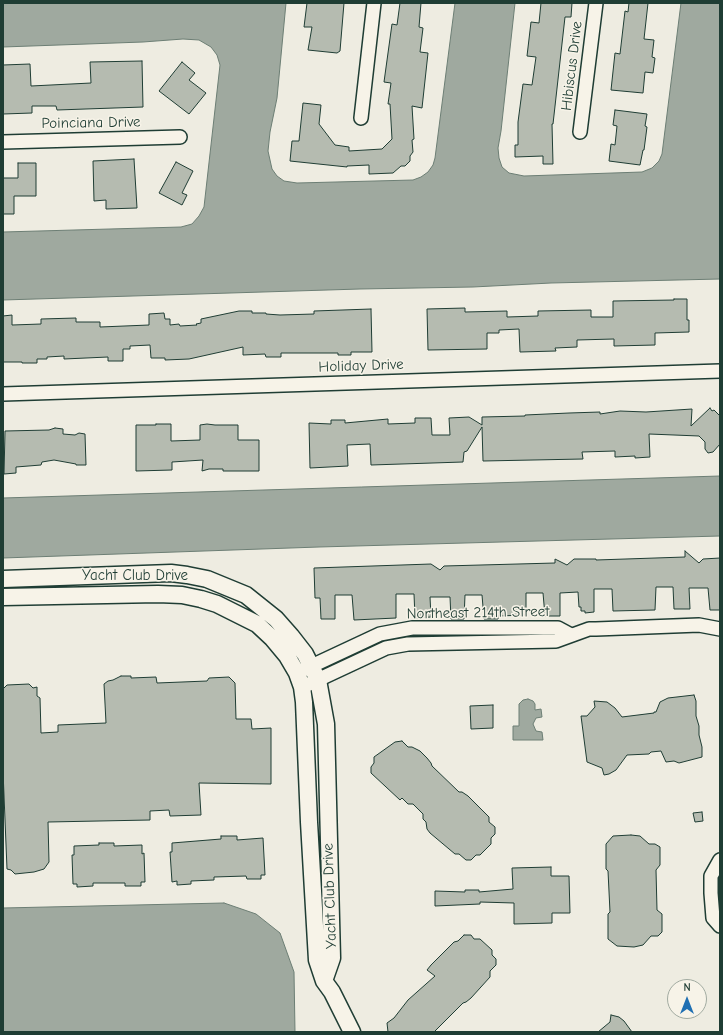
<!DOCTYPE html>
<style>
body{margin:0}
#map{position:relative;width:723px;height:1035px;overflow:hidden;background:#eeece1;font-family:"Comic Neue",sans-serif}
canvas{display:block}
.frame{position:absolute;inset:0;border:4px solid #1f3d34;pointer-events:none}
.north{position:absolute;left:667px;top:979px;width:40px;height:40px;box-sizing:border-box;background:#f7f3e8;border:1px solid #a1aaa0;border-radius:50%;rotate:0deg;font-size:11px;font-weight:700;line-height:16px;text-align:center;color:#1f3d34}
.north::after{content:'';display:block;margin:auto;width:14px;height:18px;background:#1f6fb2;clip-path:polygon(50% 0,100% 100%,50% 72%,0 100%)}
</style>
<div id="map">
<canvas width="723" height="1035"></canvas>
<div class="frame"></div>
<div class="north">N</div>
</div>
<script>
const context = document.querySelector('canvas').getContext('2d');
context.lineJoin = 'round';
function paint(path, color) { context.fillStyle = color; context.fill(path, 'evenodd'); }
const poly = rows => new Path2D(rows.map(r => 'M' + r).join(''));
function stroke(path, color, width, dash) { context.strokeStyle = color; context.lineWidth = width; context.lineCap = dash ? 'butt' : 'round'; context.setLineDash(dash || []); context.stroke(path); }
function write(font, color, halo, rows, align = 'center') {
  context.font = font + ' "Comic Neue",sans-serif'; context.lineWidth = 3; context.setLineDash([]); context.textBaseline = 'middle'; context.strokeStyle = halo; context.fillStyle = color; for (const [text, x, y, turn = 0] of rows) {
    context.save(); context.translate(x, y); context.rotate((+turn || 0) * Math.PI / 180); context.textAlign = isNaN(turn) ? turn : align; if (halo) context.strokeText(text, 0, 0); context.fillText(text, 0, 0); context.restore();
  }
}
const water = poly([
 [3,3,286,3,277,98,270,132,268,151,272,169,277,176,284,181,297,183,413,180,421,177,428,172,433,165,435,158,455,3,515,3,501,131,498,148,499,158,502,167,509,173,524,176,642,172,652,168,659,161,662,154,681,3,720,3,720,279,551,283,473,287,360,289,3,300,3,232,181,227,192,224,199,216,204,207,220,65,217,55,211,47,199,40,183,39,143,42,3,47,3,3],
 [720,476,720,536,319,547,3,558,3,498,720,476],
 [528,699,533,701,535,704,535,710,541,709,542,717,536,718,533,724,536,731,542,732,543,740,513,740,513,726,519,726,519,704,523,700,528,699],
 [224,903,256,914,280,933,294,972,295,1032,3,1032,3,908,224,903]
]);
paint(water, '#9fa99f');
stroke(water, '#6c7e74', 1);
const building = poly([
 [307,3,344,3,340,51,337,53,308,50,312,27,304,27,307,3],
 [400,3,421,3,419,27,423,28,420,52,428,53,422,108,412,106,414,139,412,140,413,152,410,156,410,161,405,166,401,166,393,173,369,174,369,165,347,166,347,167,290,161,292,141,299,141,303,103,321,105,319,124,335,145,349,147,349,151,382,149,392,139,390,104,388,104,391,83,384,82,392,24,397,25,400,3],
 [541,3,572,3,571,17,565,17,553,124,552,124,553,164,543,164,543,156,515,157,515,145,518,145,518,122,523,84,532,85,536,57,527,56,531,22,539,23,541,3],
 [629,3,648,3,644,39,654,40,652,57,655,58,653,73,645,72,643,93,611,90,615,53,620,54,625,11,628,12,629,3],
 [142,61,143,107,57,110,56,106,32,106,32,113,3,114,3,65,30,64,31,86,91,83,90,62,142,61],
 [182,62,195,73,189,80,206,93,189,114,159,91,182,62],
 [615,110,647,114,645,126,647,127,644,150,643,150,640,165,609,161,611,144,615,145,617,126,613,125,615,110],
 [134,159,137,208,106,209,106,200,94,201,93,161,134,159],
 [176,162,193,171,182,193,187,195,182,205,159,193,176,162],
 [18,163,36,163,36,196,14,196,14,214,3,214,3,178,18,178,18,163],
 [674,299,687,299,687,320,689,320,689,332,655,333,655,345,614,346,614,339,577,340,577,347,555,348,556,351,520,352,519,329,499,330,499,333,487,333,487,349,428,350,427,309,465,308,465,312,507,311,507,317,538,316,538,311,591,310,591,317,613,317,613,301,674,300,674,299],
 [371,309,372,352,351,352,351,355,338,355,338,353,281,353,281,357,266,357,265,354,243,355,243,347,189,359,165,360,165,358,151,358,150,345,130,346,130,349,123,349,123,361,108,361,108,357,64,359,64,356,47,357,47,359,37,359,37,363,22,363,22,362,3,362,3,316,12,315,12,325,41,324,41,319,76,318,76,322,100,322,100,327,149,325,149,314,164,313,165,319,170,319,170,325,179,324,180,326,197,325,196,324,201,323,201,319,239,311,252,311,252,313,266,313,266,314,280,315,314,314,314,311,371,309],
 [710,408,712,411,714,410,720,416,720,444,713,452,708,453,705,449,705,442,699,436,649,434,650,457,635,458,635,456,615,457,615,451,582,452,583,459,483,461,482,427,467,451,464,452,463,462,371,465,370,444,347,445,348,466,310,468,309,423,331,424,331,420,345,420,345,423,388,419,388,424,415,423,415,418,431,418,432,435,450,435,449,418,469,417,482,425,482,417,525,416,525,415,569,413,600,412,600,414,620,411,646,412,692,409,691,426,710,408],
 [156,424,171,424,171,441,200,440,200,425,207,424,215,425,238,425,238,440,259,440,259,471,223,471,223,469,209,469,202,471,203,460,172,462,172,470,136,471,136,425,156,425,156,424],
 [55,428,63,429,63,434,75,435,79,433,85,434,86,465,76,465,76,464,54,460,42,462,41,465,16,467,16,473,4,474,5,431,49,430,55,428],
 [685,551,699,563,703,559,720,558,720,610,710,610,708,588,689,588,690,609,674,609,673,587,656,587,655,610,613,611,612,589,594,589,594,612,585,613,585,611,581,611,581,607,579,607,578,592,560,593,560,616,545,616,543,593,526,593,526,615,498,616,498,619,484,619,482,595,465,595,464,619,451,619,450,597,430,597,431,617,415,618,414,594,396,594,396,618,354,620,352,595,335,595,335,619,321,619,320,598,315,598,314,568,431,564,440,570,444,566,555,563,555,559,567,565,574,559,596,559,596,560,685,557,685,551],
 [121,676,131,676,131,678,156,677,157,683,207,681,209,678,229,677,235,683,236,719,251,719,252,729,271,728,271,784,199,783,201,815,170,816,169,810,150,811,150,820,48,822,49,862,44,869,34,872,15,874,11,870,7,869,3,771,3,689,7,685,29,684,33,688,37,687,37,696,40,698,41,733,58,732,58,725,106,723,104,684,108,681,113,680,121,676],
 [694,695,696,701,696,716,699,726,699,735,702,747,702,757,679,763,674,761,666,762,661,751,651,752,649,754,627,755,616,770,609,774,604,775,602,768,587,762,581,716,587,716,595,707,594,701,607,702,615,708,622,717,654,713,654,712,656,712,660,702,668,698,694,695],
 [493,705,493,728,471,729,470,706,493,705],
 [402,741,408,747,412,747,420,751,427,758,431,763,432,766,459,792,462,792,468,796,489,817,489,822,495,827,495,834,491,838,491,844,480,855,476,855,471,860,466,860,459,854,455,854,430,833,427,829,426,822,423,819,423,814,413,804,408,804,402,798,400,800,371,773,371,767,374,763,374,757,395,742,402,741],
 [702,812,703,821,695,822,693,813,702,812],
 [631,835,640,836,649,844,655,844,660,847,660,865,656,870,657,910,662,914,662,932,658,936,651,936,643,945,634,947,617,946,608,939,608,914,610,912,608,871,606,869,606,844,613,836,631,835],
 [221,836,237,836,237,840,263,838,265,875,261,875,261,879,247,879,246,876,214,877,214,880,191,881,191,884,177,885,177,881,172,882,170,852,172,852,172,843,221,839,221,836],
 [99,843,114,843,114,846,142,845,142,854,144,853,145,882,141,882,141,886,125,886,125,883,93,883,93,886,77,887,77,884,73,884,72,855,74,855,74,846,99,845,99,843],
 [551,867,551,876,569,876,570,913,552,913,552,923,514,924,514,903,480,902,480,904,435,906,435,891,465,892,465,890,479,890,479,892,513,889,512,868,551,867],
 [464,935,471,935,474,939,480,939,492,950,492,955,496,959,496,965,490,971,490,977,471,998,466,1002,463,1003,434,1032,388,1032,387,1023,394,1018,408,1000,435,976,427,970,431,965,454,942,458,941,464,935],
 [611,1015,619,1017,624,1021,632,1032,598,1032,610,1022,611,1015]
]);
paint(building, '#b5bbb0');
stroke(building, '#1f3d34', 1);
const minor = poly([
 [361,118,374,3],
 [580,132,596,3],
 [3,142,180,137],
 [3,394,720,371],
 [303,670,380,634,412,628,558,628,571,635],
 [309,684,386,648,408,644,556,641,589,629,596,629,699,625,720,629],
 [720,860,711,876,711,893,713,918,720,926]
]);
const tertiary = poly([
 [3,579,171,573,187,575,207,579,246,595,276,619,291,636,305,654,318,680,326,724,332,958,324,981],
 [3,597,158,594,182,595,201,599,217,604,257,624,272,638,287,656,297,673,302,687,304,702,309,822,317,960,324,981,332,992,352,1032]
]);
stroke(minor, '#1f3d34', 16);
stroke(tertiary, '#1f3d34', 19);
stroke(minor, '#f7f3e8', 13);
stroke(tertiary, '#f7f3e8', 16);
write('15px', '#1f3d34', '#f7f3e8', [
 ["Hibiscus Drive",572,66,-83],
 ["Poinciana Drive",91,123,-1],
 ["Holiday Drive",361,366,-2],
 ["Yacht Club Drive",135,576],
 ["Northeast 214th Street",478,613,-1],
 ["Yacht Club Drive",330,896,-92]
]);
</script>
